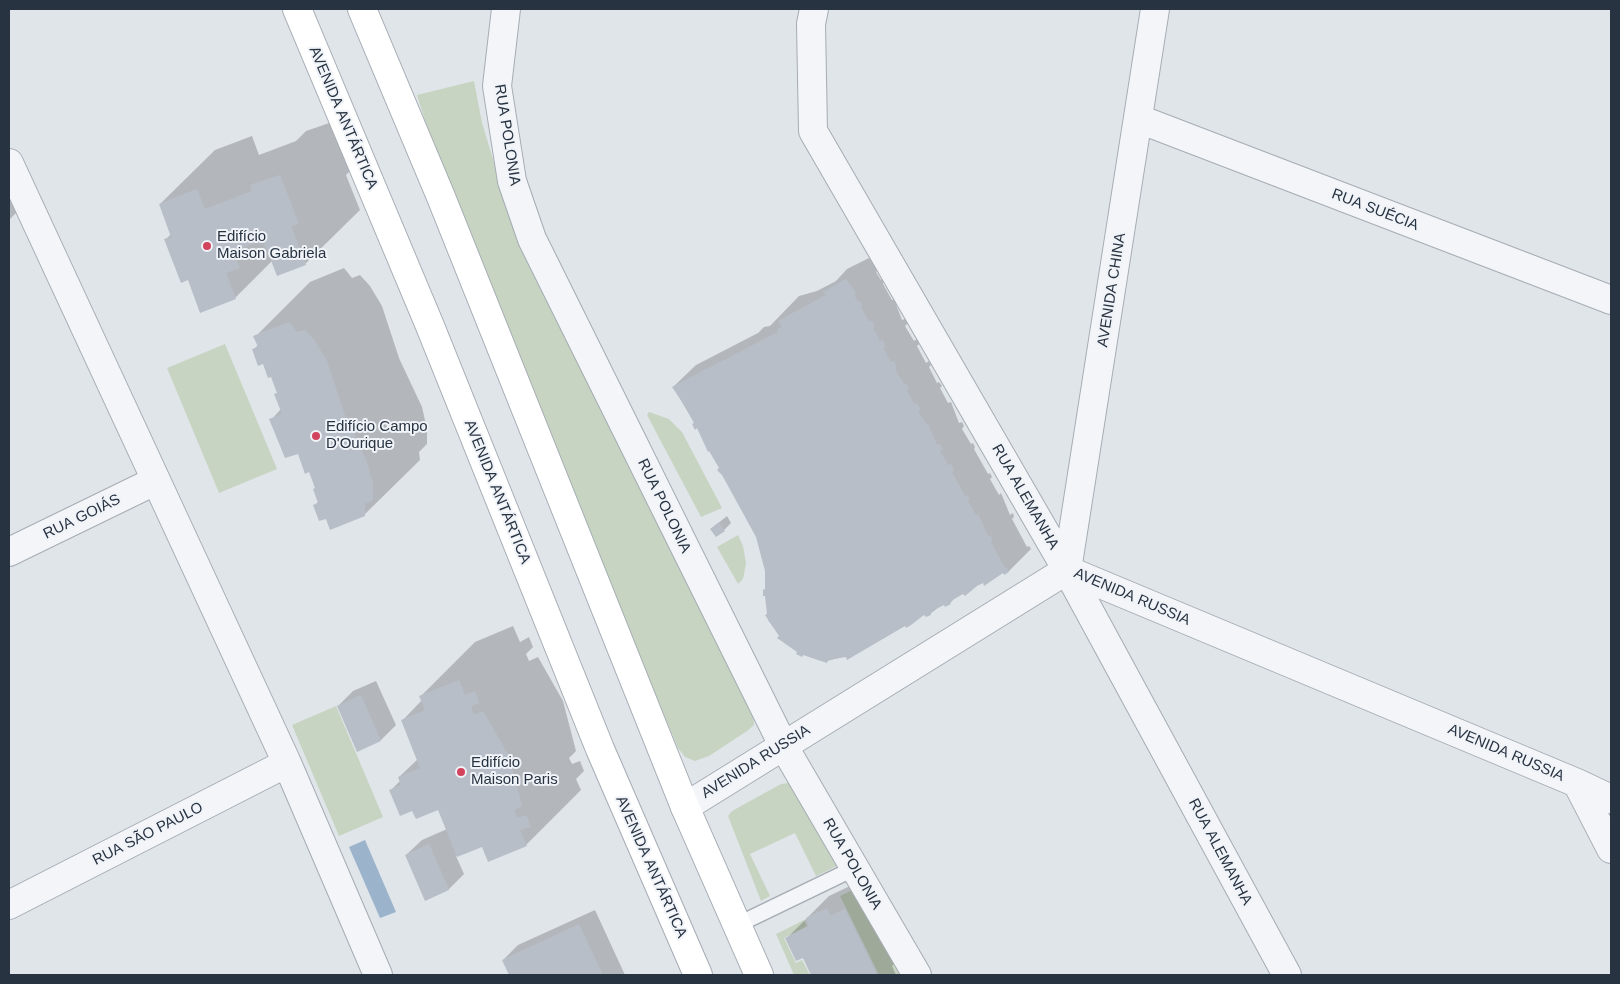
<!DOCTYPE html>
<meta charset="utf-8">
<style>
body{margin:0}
#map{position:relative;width:1620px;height:984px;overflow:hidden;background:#e0e5ea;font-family:Arial,sans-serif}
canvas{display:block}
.frame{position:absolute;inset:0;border:10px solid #283342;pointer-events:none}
</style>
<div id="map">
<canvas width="1620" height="984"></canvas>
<div class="frame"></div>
</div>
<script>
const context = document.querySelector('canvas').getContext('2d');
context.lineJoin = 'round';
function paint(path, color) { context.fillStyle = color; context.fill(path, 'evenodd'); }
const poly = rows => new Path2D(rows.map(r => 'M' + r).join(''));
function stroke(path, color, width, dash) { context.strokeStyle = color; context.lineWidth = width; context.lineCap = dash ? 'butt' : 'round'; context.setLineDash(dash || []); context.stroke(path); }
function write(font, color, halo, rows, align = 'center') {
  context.font = font + ' Arial,sans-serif'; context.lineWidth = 4; context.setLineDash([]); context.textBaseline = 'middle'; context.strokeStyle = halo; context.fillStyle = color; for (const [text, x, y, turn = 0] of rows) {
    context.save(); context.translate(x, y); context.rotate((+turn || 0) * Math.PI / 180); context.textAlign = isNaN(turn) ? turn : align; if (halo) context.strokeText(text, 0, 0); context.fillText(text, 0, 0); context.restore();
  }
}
paint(poly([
 [474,81,482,123,499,179,753,711,754,725,747,731,709,756,695,761,685,757,678,748,466,243,453,209,417,95],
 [225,344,277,469,219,493,167,368],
 [649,412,669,419,682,432,722,508,701,517,647,415],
 [738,535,743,546,746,563,743,579,738,584,717,547],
 [336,706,383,817,339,836,292,725],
 [788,783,793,788,837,866,816,876,795,833,750,854,770,896,761,901,728,816,732,811,781,784],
 [854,889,901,975,879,975,840,896],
 [804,920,807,926,784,938,796,963,802,960,810,975,794,975,776,934]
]), '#c7d4c1');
paint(poly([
 [365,840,396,912,380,918,349,847]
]), '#9bb4cb');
paint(poly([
 [335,121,353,168,346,175,360,210,305,264,272,261,235,298,189,279,165,240,171,234,160,204,215,150,252,136,259,155,296,141,306,131],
 [9,151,30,199,9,220],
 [869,258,878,270,876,272,881,280,883,279,883,284,892,300,894,299,902,320,905,319,908,323,905,326,914,341,917,339,919,344,917,346,926,363,929,361,931,365,929,367,937,383,939,382,942,386,940,388,948,403,951,402,959,423,962,422,964,426,962,429,971,444,973,443,975,447,974,449,988,474,990,473,992,477,990,479,999,495,1001,493,1010,515,1013,513,1014,517,1012,519,1027,547,1029,546,1031,549,1009,571,1003,571,984,581,957,596,950,603,944,603,930,614,925,613,846,656,827,661,798,651,780,636,768,620,766,571,759,542,721,468,673,387,696,365,758,333,764,327,770,326,799,296,817,291,836,281,847,269],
 [344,268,352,278,360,275,370,286,382,306,399,358,422,407,427,429,427,444,419,452,420,460,364,515,326,518,315,505,319,501,310,471,298,452,271,420,281,409,278,392,272,375,253,350,258,345,255,337,310,282],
 [727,516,731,523,724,530,711,529],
 [513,626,520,642,529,637,533,647,526,654,529,661,538,657,563,701,576,751,569,758,572,764,580,761,584,771,576,779,581,790,526,845,482,846,456,856,464,874,449,889,426,899,406,855,422,840,447,829,438,808,413,810,391,790,401,780,399,777,418,759,402,721,422,700,421,696,475,642],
 [376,681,396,725,381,740,357,750,338,706,353,691],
 [850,886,854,895,867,888,901,956,892,966,896,975,813,975,803,957,786,939,829,896],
 [595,910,625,975,510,975,503,960,518,945]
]), '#0003');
paint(poly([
 [280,175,299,224,291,226,306,265,277,276,263,240,233,251,240,268,226,273,236,299,200,313,188,280,181,283,164,239,171,237,159,204,197,189,205,209,252,191,250,185],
 [846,279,857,294,854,295,858,302,860,301,863,306,861,307,869,322,871,320,875,326,873,328,880,341,883,340,886,347,883,348,891,362,894,361,897,367,895,369,904,384,906,383,909,389,907,390,914,404,917,403,920,409,918,411,926,424,928,424,937,445,940,444,943,450,940,451,948,465,951,464,954,470,952,472,965,496,967,495,970,500,968,501,976,516,978,514,988,536,990,535,993,541,991,542,1005,568,1006,567,1009,572,1004,575,1003,573,984,586,983,583,977,586,965,596,963,594,949,602,951,604,945,607,944,605,930,612,931,615,926,617,924,615,911,625,906,628,905,626,847,660,846,657,828,660,827,663,803,655,802,657,796,654,797,652,777,638,779,636,765,615,767,614,765,596,763,596,763,590,765,589,765,571,756,537,722,475,717,470,719,468,709,451,708,452,697,428,695,430,692,424,694,423,687,409,672,387,778,332,777,329,782,327,778,321,826,295,823,292],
 [289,322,297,332,305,330,315,341,327,361,344,413,367,462,373,484,373,500,365,504,365,516,330,530,326,519,319,521,313,505,318,503,313,489,315,488,309,472,305,474,298,454,285,458,269,419,282,414,274,394,277,393,271,377,268,378,263,364,258,366,252,349,258,347,253,336],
 [719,522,725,531,716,537,710,529],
 [459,680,465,695,475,691,479,703,471,706,474,715,483,711,509,756,522,806,514,810,517,818,526,815,531,827,520,830,527,846,488,862,482,847,457,857,438,810,416,819,412,811,400,816,389,790,401,785,398,777,420,768,401,720,425,710,419,696],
 [361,695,381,741,357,752,337,706],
 [429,844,449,890,425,901,405,855],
 [827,908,831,916,845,909,877,975,811,975,803,958,796,961,785,938,809,926,806,918],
 [579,924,603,975,509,975,502,960]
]), '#b8bec7');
const service = poly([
 [737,925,855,868]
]);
const minor = poly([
 [506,9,497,86,512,181,532,239,783,745,917,975],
 [814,9,811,24,813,131,1067,570,1287,975],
 [1139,119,1611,300],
 [9,163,287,763,378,975],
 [9,552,155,481],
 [1067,570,1155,9],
 [1577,783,1611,849],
 [685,807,1067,570,1577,783,1611,799],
 [9,905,287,763]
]);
const secondary = poly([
 [297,9,430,326,600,749,698,975],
 [362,9,441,197,685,807,759,975]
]);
stroke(service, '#a5acb4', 18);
stroke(minor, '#a5acb4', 30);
stroke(secondary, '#a5acb4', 30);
stroke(service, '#f3f5f8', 15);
stroke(minor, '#f3f5f8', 28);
stroke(secondary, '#fff', 28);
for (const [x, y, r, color] of [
 [207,246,5,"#d2435e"],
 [316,436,5,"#d2435e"],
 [461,772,5,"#d2435e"]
]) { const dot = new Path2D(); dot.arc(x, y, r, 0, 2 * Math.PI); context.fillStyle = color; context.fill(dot); stroke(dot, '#f0f3f7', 2); }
write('15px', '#283342', '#f0f3f7', [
 ["AVENIDA ANTÁRTICA",343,118,67],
 ["RUA POLONIA",507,135,81],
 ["RUA SUÉCIA",1375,210,21],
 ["AVENIDA CHINA",1112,290,-81],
 ["AVENIDA ANTÁRTICA",497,492,68],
 ["RUA ALEMANHA",1025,497,60],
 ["RUA POLONIA",664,506,64],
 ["RUA GOIÁS",82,517,-26],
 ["AVENIDA RUSSIA",1132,597,23],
 ["AVENIDA RUSSIA",1506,753,23],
 ["AVENIDA RUSSIA",756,762,-32],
 ["RUA SÃO PAULO",148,834,-27],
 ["RUA ALEMANHA",1220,852,62],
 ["RUA POLONIA",852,864,60],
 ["AVENIDA ANTÁRTICA",651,867,66]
]);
write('15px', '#283342', '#f0f3f7', [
 ["Edifício",217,237],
 ["Maison Gabriela",217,254],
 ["Edifício Campo",326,427],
 ["D'Ourique",326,444],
 ["Edifício",471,763],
 ["Maison Paris",471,780]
], 'left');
</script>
